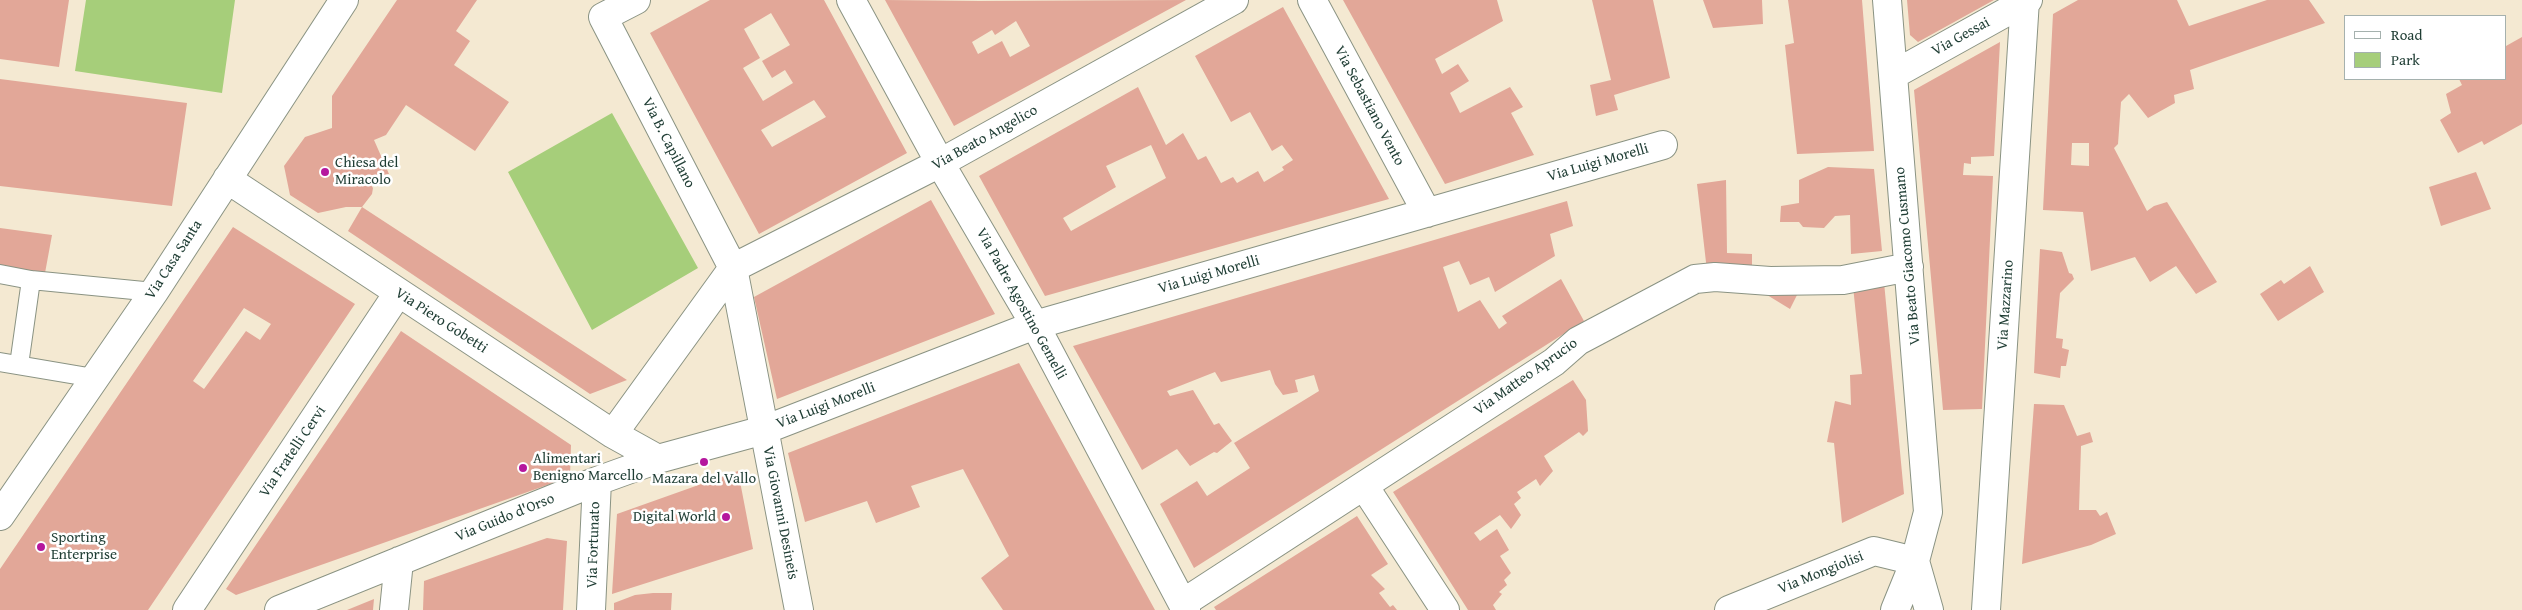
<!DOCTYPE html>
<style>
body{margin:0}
#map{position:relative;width:2522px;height:610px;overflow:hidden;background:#f4e9d2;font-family:"Gentium Book Plus",serif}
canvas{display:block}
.legend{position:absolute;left:2344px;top:15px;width:162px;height:65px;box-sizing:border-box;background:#fff;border:1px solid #a5b1ae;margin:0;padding:6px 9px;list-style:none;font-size:15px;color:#1f3d34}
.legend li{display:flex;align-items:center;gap:10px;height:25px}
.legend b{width:25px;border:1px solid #a5b1ae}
</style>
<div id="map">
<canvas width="2522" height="610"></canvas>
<ul class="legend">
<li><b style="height:6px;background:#fff"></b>Road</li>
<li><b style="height:14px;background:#a6ce7a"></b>Park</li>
</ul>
</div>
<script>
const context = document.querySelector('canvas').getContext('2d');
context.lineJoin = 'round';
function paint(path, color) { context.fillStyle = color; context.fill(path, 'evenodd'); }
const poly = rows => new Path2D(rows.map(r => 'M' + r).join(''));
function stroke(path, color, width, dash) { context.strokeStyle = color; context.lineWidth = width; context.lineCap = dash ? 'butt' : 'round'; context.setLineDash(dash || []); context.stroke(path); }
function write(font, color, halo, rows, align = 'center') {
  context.font = font + ' "Gentium Book Plus",serif'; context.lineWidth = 5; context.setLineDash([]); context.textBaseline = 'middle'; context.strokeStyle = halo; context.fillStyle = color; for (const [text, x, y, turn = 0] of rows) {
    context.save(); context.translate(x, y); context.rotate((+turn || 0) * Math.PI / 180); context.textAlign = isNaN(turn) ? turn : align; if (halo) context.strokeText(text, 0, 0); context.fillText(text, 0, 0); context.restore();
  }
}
paint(poly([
 [86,0,235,0,222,93,75,71],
 [612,113,698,268,592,330,508,172]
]), '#a6ce7a');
paint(poly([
 [0,0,69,0,59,67,0,59],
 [397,0,477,0,456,31,470,41,454,65,509,102,475,151,406,105,386,135,374,140,389,174,366,178,373,188,372,194,362,207,627,380,590,394,348,231,362,207,346,207,318,213,290,195,284,166,305,137,332,128,332,96],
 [710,0,824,0,907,153,759,234,650,33],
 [771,13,790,45,762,61,772,78,785,70,793,83,763,101,743,68,760,58,744,29],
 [814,100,826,117,772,147,761,130],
 [885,0,980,1,1186,0,954,126],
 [1016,21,1030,46,1010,57,1002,41,978,54,972,42,992,30,995,35],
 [1343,0,1497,0,1503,21,1435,59,1442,74,1458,64,1469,81,1450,93,1460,113,1510,87,1523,107,1511,113,1534,155,1445,184],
 [1592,0,1653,0,1670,78,1614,95,1618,110,1596,116,1590,85,1611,80],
 [1703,0,1762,0,1763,24,1713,28],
 [1788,0,1862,0,1874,151,1797,154,1785,45,1794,43],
 [1907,0,1994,0,1918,42,1910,35],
 [2078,0,2177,0,2189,26,2267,0,2309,0,2325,23,2190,70,2194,89,2174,95,2175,103,2148,118,2129,94,2121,102,2118,144,2114,148,2147,211,2154,206,2167,202,2217,282,2196,294,2176,266,2150,282,2135,257,2091,271,2083,212,2043,210,2053,14],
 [2072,143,2089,143,2089,166,2071,165],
 [1283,7,1389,199,1045,296,979,176,1138,87,1166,145,1183,133,1198,160,1206,156,1221,183,1233,177,1237,183,1258,171,1264,182,1284,170,1282,167,1293,160,1282,145,1272,151,1250,112,1231,122,1195,56],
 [1151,145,1166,178,1071,231,1063,218,1116,187,1106,166],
 [2522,37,2522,124,2484,145,2482,141,2458,153,2440,120,2451,113,2446,94,2462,85,2459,79,2506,79,2506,46],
 [2000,42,1994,156,1971,157,1971,164,1964,163,1963,175,1993,176,1982,409,1943,410,1914,90],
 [0,79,187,103,172,206,0,186],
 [1828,167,1874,169,1882,251,1851,254,1850,215,1835,216,1824,228,1803,227,1799,222,1780,222,1781,206,1799,203,1799,180],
 [2476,172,2491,209,2441,226,2429,187],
 [1726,180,1727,253,1752,254,1752,275,1707,271,1697,184],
 [931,200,995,314,777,399,754,297],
 [1567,201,1573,226,1550,234,1555,256,1495,292,1489,277,1470,285,1459,261,1443,267,1458,312,1480,300,1499,329,1507,323,1502,316,1561,279,1584,321,1194,568,1160,504,1197,481,1207,496,1250,468,1234,443,1319,391,1314,375,1295,380,1298,392,1283,395,1275,384,1270,370,1221,382,1215,372,1167,391,1170,396,1193,390,1214,425,1219,423,1232,441,1217,453,1214,452,1190,466,1177,449,1142,470,1073,346],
 [233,227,355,304,148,610,0,610,0,569],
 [244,308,271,324,260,340,246,331,204,389,193,381],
 [0,228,52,235,45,273,0,266],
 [2040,249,2062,252,2069,273,2072,274,2074,279,2060,293,2056,338,2063,339,2062,348,2069,350,2066,366,2061,366,2060,378,2034,373],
 [2310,266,2324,292,2278,321,2260,294,2281,280,2284,284],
 [1884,282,1904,494,1842,523,1834,443,1827,442,1835,401,1851,405,1850,375,1862,374,1853,286],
 [1802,285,1790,309,1754,287],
 [401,331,571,445,570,477,236,595,226,589],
 [1019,363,1155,610,1003,610,981,578,1009,556,963,469,911,486,920,507,876,523,867,501,805,522,788,453],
 [1573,380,1586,400,1588,431,1583,436,1579,432,1544,456,1553,471,1540,486,1536,479,1517,492,1521,498,1514,504,1521,515,1511,529,1500,515,1474,533,1480,541,1497,529,1509,550,1500,556,1511,573,1504,580,1507,585,1499,592,1502,594,1493,605,1496,610,1468,610,1393,492],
 [2034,404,2064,405,2077,436,2090,432,2093,442,2081,446,2079,510,2096,510,2100,516,2107,512,2116,534,2091,545,2022,564],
 [738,471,753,549,612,594,617,514],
 [1357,516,1388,564,1371,575,1385,589,1379,593,1390,607,1393,605,1397,610,1216,610,1214,607],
 [547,538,567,541,563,610,423,610,424,581],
 [653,593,672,593,671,610,614,610,614,603,635,595],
 [374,599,373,610,347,610]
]), '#e2a798');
const lane = poly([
 [0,274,31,280,154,292],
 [0,362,94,378],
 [19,365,31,280]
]);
const street = poly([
 [636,0,603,17,733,268,799,610],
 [851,0,940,163,1035,325,1186,610],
 [1312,0,1427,213],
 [1887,0,1928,512,1915,561,1895,610],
 [1893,75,2028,0],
 [227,179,613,434,658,459],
 [613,434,733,268,940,163,1234,0],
 [1364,486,1445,610],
 [0,516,154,292,344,0],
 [1915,561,1929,610],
 [1183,603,1554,362,1578,341,1695,279,1715,277,1770,281,1843,280,1909,267],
 [187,610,398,293],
 [279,610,597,481,658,459,764,430,1035,325,1663,145],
 [394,610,399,561],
 [591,610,597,481],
 [1729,610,1874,551,1915,561],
 [1986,610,2025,0]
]);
stroke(lane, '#8a9383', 20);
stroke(street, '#8a9383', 30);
stroke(lane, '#fff', 18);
stroke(street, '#fff', 28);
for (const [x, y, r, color] of [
 [325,172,5,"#b5179e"],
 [704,462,5,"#b5179e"],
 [523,468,5,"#b5179e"],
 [726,517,5,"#b5179e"],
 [41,547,5,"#b5179e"]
]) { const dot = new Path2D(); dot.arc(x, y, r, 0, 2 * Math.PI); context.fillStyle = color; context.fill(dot); stroke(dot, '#fff', 2); }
write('15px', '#1f3d34', '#fff', [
 ["Via Gessai",1961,37,-29],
 ["Via Sebastiano Vento",1369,106,62],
 ["Via Beato Angelico",985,138,-29],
 ["Via B. Capillano",668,143,63],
 ["Via Luigi Morelli",1598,163,-16],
 ["Via Beato Giacomo Cusmano",1908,256,-95],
 ["Via Casa Santa",174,260,-57],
 ["Via Luigi Morelli",1209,275,-16],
 ["Via Padre Agostino Gemelli",1021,304,61],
 ["Via Mazzarino",2006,305,-86],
 ["Via Piero Gobetti",441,321,33],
 ["Via Matteo Aprucio",1526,377,-35],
 ["Via Luigi Morelli",826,406,-21],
 ["Via Fratelli Cervi",293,452,-56],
 ["Via Giovanni Desineis",780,513,79],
 ["Via Guido d'Orso",505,518,-22],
 ["Via Fortunato",594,545,-88],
 ["Via Mongiolisi",1821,573,-22]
]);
write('15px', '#1f3d34', '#fff', [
 ["Chiesa del",335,163],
 ["Miracolo",335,180],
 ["Alimentari",533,459],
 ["Benigno Marcello",533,476],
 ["Mazara del Vallo",704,479,"center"],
 ["Digital World",716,517,"right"],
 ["Sporting",51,538],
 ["Enterprise",51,555]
], 'left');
</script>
